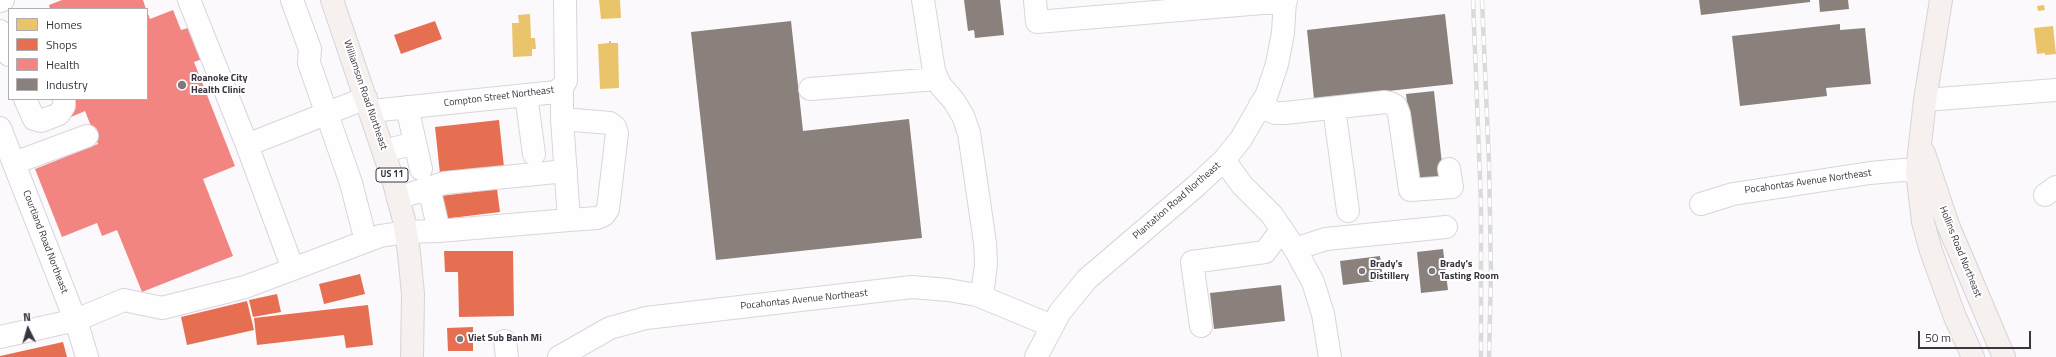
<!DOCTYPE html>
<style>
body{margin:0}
#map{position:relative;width:2056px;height:357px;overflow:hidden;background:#fbf9fc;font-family:"Titillium Web",sans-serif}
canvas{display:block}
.legend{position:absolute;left:8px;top:8px;width:140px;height:92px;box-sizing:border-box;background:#fff;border:1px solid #b0aeb2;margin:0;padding:5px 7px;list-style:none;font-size:12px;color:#3a343f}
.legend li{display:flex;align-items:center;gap:8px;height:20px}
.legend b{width:20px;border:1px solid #b0aeb2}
.north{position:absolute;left:8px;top:309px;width:40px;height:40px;-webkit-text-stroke:3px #fff;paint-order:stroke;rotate:355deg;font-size:11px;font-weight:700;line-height:16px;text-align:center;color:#3a343f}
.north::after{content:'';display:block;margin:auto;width:14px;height:18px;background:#3a343f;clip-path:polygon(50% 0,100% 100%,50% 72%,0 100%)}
.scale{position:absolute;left:1918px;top:331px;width:113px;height:18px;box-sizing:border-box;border:2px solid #3a343f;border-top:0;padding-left:5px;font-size:12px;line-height:14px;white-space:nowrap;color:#3a343f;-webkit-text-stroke:3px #fff;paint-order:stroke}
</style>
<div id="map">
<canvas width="2056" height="357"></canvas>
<ul class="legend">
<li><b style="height:11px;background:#e9c46a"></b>Homes</li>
<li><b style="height:11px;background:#e76f51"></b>Shops</li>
<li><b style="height:11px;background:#f28482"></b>Health</li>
<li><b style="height:11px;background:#8a817c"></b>Industry</li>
</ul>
<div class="north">N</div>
<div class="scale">50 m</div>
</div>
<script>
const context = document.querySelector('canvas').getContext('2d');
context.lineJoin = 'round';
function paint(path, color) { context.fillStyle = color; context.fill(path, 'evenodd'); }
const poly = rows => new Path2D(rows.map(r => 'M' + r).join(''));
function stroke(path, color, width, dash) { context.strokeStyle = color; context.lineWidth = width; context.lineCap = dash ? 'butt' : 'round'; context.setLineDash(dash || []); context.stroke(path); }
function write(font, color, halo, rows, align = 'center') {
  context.font = font + ' "Titillium Web",sans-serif'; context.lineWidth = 4; context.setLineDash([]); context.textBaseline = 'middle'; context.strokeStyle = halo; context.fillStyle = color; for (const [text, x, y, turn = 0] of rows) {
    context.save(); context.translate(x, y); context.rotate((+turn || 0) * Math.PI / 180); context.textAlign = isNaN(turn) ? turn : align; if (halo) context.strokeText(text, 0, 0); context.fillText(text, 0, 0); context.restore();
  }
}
paint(poly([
 [599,0,620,0,621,18,601,19],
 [2044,5,2045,10,2038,11,2037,6],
 [530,14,531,38,535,38,536,49,532,49,532,56,513,57,512,23,519,23,518,15],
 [2053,26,2056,54,2045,55,2045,53,2037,54,2034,28],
 [609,41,611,41,611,43,618,43,619,88,600,89,598,44,609,43]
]), '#e9c46a');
paint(poly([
 [435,21,442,39,401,54,394,35],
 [499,120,504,167,440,174,435,127],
 [497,189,500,212,443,219,441,196],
 [444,251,513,251,514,316,459,317,458,272,445,272],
 [360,274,365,294,324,304,319,284],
 [277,294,281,312,253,317,249,300],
 [247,301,254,330,187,345,181,317],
 [368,305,373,345,346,348,344,335,257,345,254,318],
 [473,327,473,351,448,351,447,328],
 [63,342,67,357,0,357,0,356]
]), '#e76f51');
paint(poly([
 [62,0,143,0,146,9,50,9,49,5],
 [173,10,181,30,188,28,197,52,202,50,205,58,194,62,235,166,203,179,233,256,142,292,117,230,102,236,97,223,62,237,35,169,98,144,85,111,71,117,66,103,74,99,147,99,147,11,150,19]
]), '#f28482');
paint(poly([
 [964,0,1000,0,1004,35,975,38,974,30,968,31],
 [1699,0,1810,0,1810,2,1701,15],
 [1819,0,1848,0,1849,9,1820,12],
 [1445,14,1453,84,1314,99,1307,30],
 [791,21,803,131,909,119,922,238,716,260,691,32],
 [1840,24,1840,30,1865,28,1871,84,1826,88,1827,96,1740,106,1732,36],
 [1434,91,1444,182,1417,185,1406,94],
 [1443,249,1448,290,1421,293,1417,252],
 [1380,256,1383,280,1343,285,1340,261],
 [1281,285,1285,321,1214,329,1210,293]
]), '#8a817c');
const minor = poly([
 [189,0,247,145],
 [292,0,310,49,309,63,351,183,366,241],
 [923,0,934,71,940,85,954,101,963,116,969,133,985,243,986,264,982,296],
 [1035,0,1037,22,1286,1],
 [0,1,3,0],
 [0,31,9,55],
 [810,89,937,79],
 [526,95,534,154],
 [366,98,247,145,293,269,380,236,406,232,439,231,569,220,562,119,562,87],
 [25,99,34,119,41,121,59,114,64,106,64,99],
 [1925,100,2056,90],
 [1260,105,1275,113,1285,113,1385,102,1390,103,1396,106,1399,114,1410,190,1452,187,1449,169],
 [407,107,421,169],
 [1334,108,1348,211],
 [371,111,556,92,562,87,566,81,565,0],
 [562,119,610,123,615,127,617,133,608,209,604,215,597,218,569,220],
 [0,128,78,327,87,357],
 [384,151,415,143],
 [1224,160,1242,185,1272,215,1295,249,1313,282,1323,314,1330,357],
 [14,163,87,136],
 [429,188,439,231],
 [2045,195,2056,187],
 [398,198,444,183,566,171],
 [1701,204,1733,194,1870,173,1903,170,1917,171],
 [1295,249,1326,239,1446,227],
 [1201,326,1192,262,1265,252,1282,229],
 [0,337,76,320,124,300,162,308,245,287,293,269],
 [505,341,507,357],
 [559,357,610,328,646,318,912,287,948,290,977,295,1052,326],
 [1036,357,1060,312,1087,279,1196,186,1224,160,1241,139,1267,94,1277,64,1283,33,1285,0]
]);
const major = poly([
 [332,0,394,183,404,220,409,253,413,294,412,357],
 [1941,0,1925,100,1917,171,1923,222,1931,251,1955,317,1973,357],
 [1924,153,1948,225,2004,357]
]);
stroke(minor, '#d9d5db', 24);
stroke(major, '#d6d4d8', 24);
stroke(minor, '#fefeff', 22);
stroke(major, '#f6f0ee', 22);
const rail = poly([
 [1473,0,1481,203,1481,357],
 [1482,0,1489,163,1491,274,1489,357]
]);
stroke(rail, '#dbdadb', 4.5);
stroke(rail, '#fff', 3, [9]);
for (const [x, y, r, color] of [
 [182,85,5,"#7e7981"],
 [1362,271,4,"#7e7981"],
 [1432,271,4,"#7e7981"],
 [460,339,4,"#7e7981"]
]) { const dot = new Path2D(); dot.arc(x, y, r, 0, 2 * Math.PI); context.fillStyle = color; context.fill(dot); stroke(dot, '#fff', 1.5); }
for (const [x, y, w] of [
 [392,175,32]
]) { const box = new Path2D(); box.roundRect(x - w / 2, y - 7, w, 14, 3); context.fillStyle = '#fff'; context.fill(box); stroke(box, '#3a343f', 1); }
write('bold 9px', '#3a343f', null, [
 ["US 11",392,175]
]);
write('bold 10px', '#3a343f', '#fff', [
 ["Roanoke City",191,79],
 ["Health Clinic",191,91],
 ["Brady's",1370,265],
 ["Distillery",1370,277],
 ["Brady's",1440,265],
 ["Tasting Room",1440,277],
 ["Viet Sub Banh Mi",468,339]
], 'left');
write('10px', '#3a343f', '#fff', [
 ["Williamson Road Northeast",365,95,71],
 ["Compton Street Northeast",499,97,-7],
 ["Pocahontas Avenue Northeast",1808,182,-8],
 ["Plantation Road Northeast",1177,201,-41],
 ["Courtland Road Northeast",45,242,69],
 ["Hollins Road Northeast",1960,252,68],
 ["Pocahontas Avenue Northeast",804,300,-6]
]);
</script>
